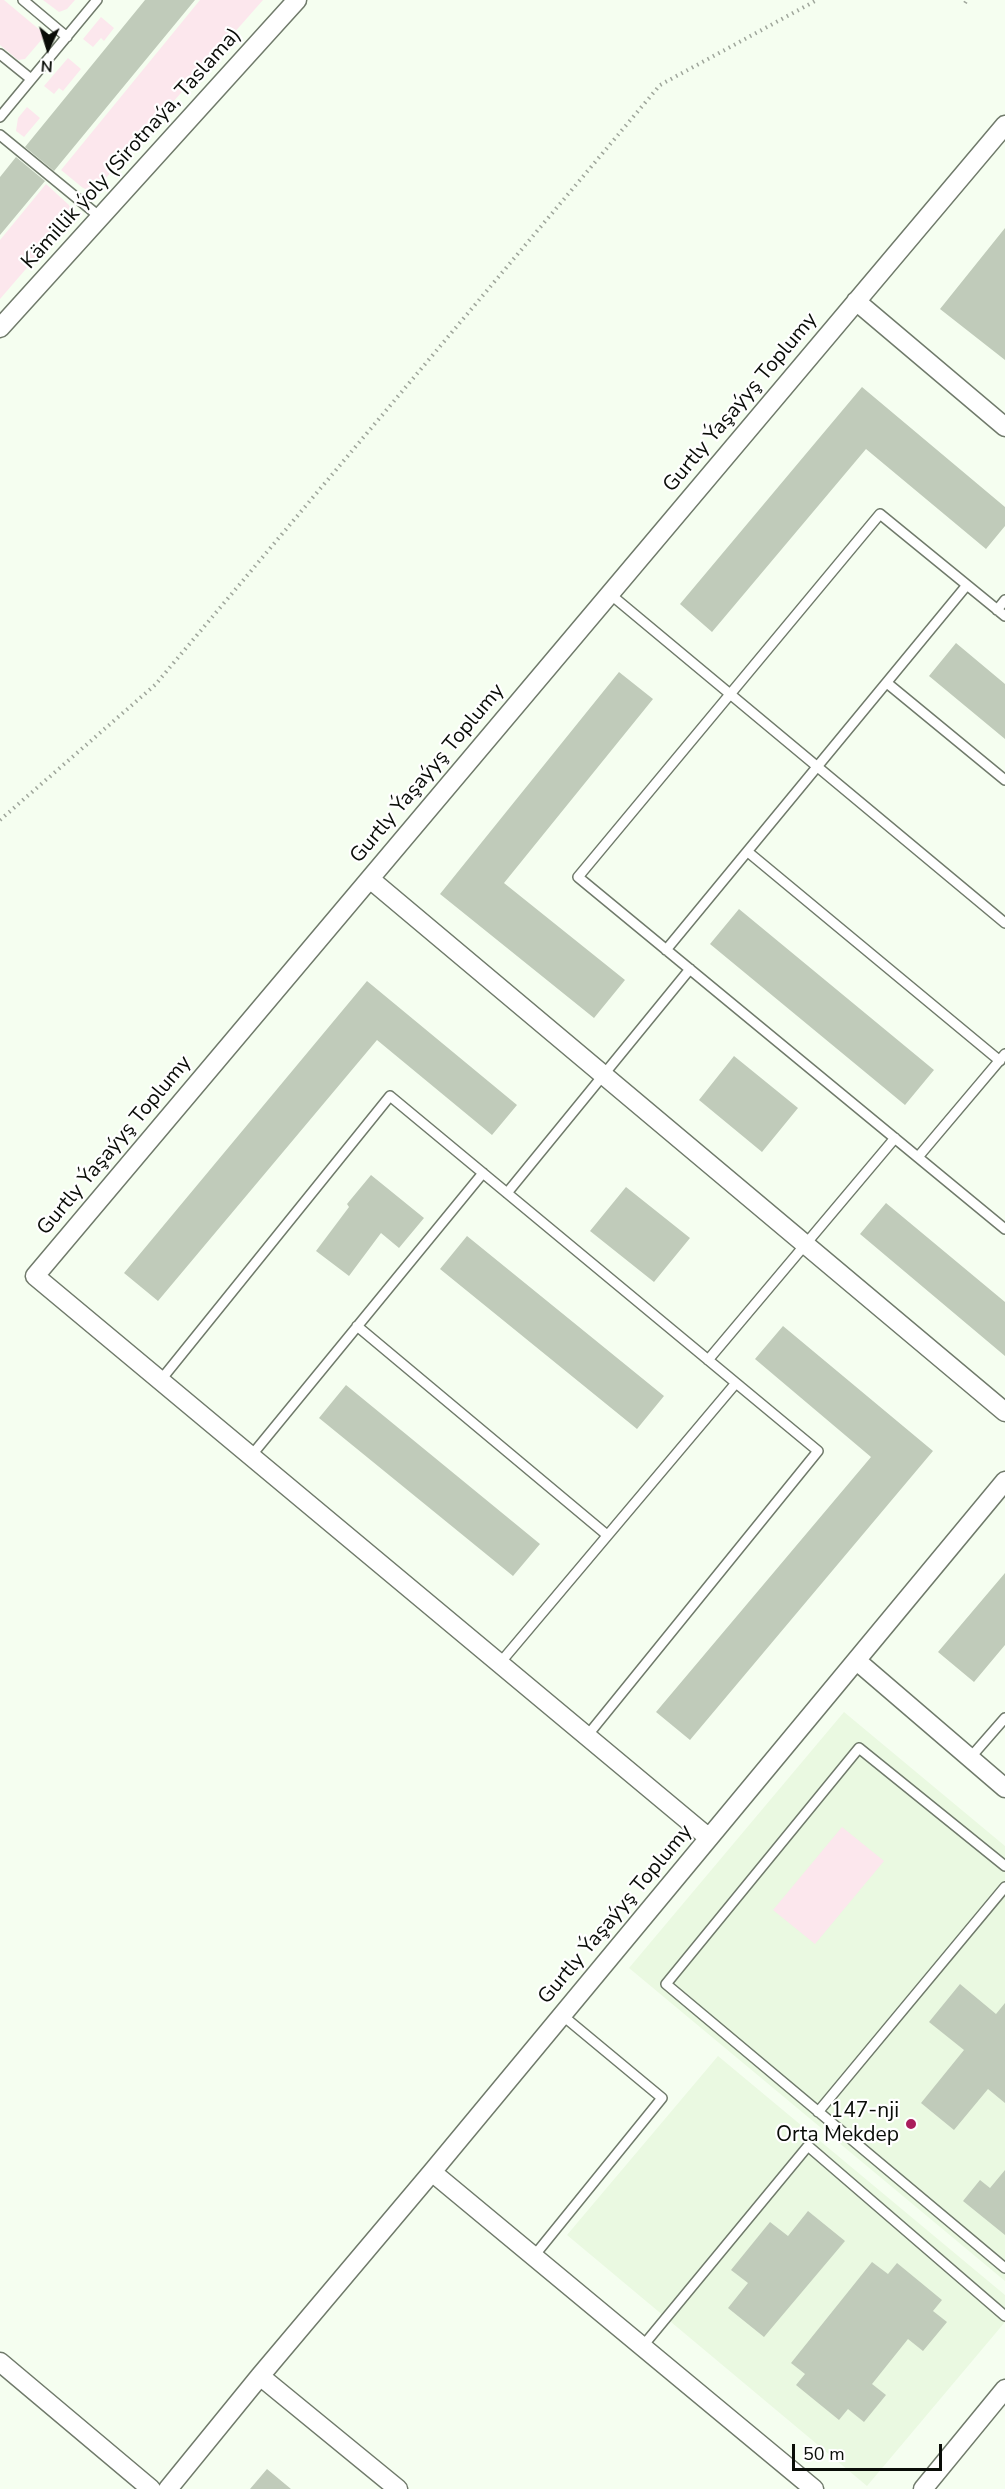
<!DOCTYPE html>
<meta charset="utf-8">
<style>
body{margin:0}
#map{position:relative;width:1005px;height:2489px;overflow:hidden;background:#f5fef0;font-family:"Nunito Sans",sans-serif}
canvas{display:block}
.north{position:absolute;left:18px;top:18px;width:60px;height:60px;-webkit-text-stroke:4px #fff;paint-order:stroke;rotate:184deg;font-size:16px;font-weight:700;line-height:24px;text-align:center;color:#0a0d08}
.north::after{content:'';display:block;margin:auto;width:21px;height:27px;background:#0a0d08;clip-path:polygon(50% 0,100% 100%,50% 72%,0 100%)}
.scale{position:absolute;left:792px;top:2444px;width:150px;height:27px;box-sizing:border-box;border:3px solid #0a0d08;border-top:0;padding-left:8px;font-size:18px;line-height:21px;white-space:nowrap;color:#0a0d08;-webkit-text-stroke:4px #fff;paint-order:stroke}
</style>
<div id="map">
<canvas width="1005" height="2489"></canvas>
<div class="north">N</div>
<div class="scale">50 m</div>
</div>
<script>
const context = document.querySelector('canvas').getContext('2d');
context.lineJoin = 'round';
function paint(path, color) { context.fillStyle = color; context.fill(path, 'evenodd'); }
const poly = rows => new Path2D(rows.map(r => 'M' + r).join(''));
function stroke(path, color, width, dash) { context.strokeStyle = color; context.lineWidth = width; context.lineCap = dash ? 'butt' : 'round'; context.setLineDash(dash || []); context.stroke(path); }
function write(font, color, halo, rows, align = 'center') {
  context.font = font + ' "Nunito Sans",sans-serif'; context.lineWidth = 4.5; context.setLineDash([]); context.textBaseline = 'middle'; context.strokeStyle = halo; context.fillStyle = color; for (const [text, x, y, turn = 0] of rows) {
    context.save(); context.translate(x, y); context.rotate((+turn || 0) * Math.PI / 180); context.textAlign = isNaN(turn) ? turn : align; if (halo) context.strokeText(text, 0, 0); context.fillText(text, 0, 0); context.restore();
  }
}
paint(poly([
 [844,1712,1005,1846,1005,2281,629,1968],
 [718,2056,1005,2295,1005,2322,867,2486,567,2235]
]), '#eaf9e1');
paint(poly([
 [0,0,4,0,41,31,43,38,25,59,18,60,0,45],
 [43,0,75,0,67,9,59,12],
 [200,0,263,0,98,187,88,190,83,188,61,170],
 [101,17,114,28,104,41,101,38,93,47,83,39],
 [68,58,81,69,63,91,59,88,54,94,44,86],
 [27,107,40,118,24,137,16,131,18,118],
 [46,184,69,205,71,210,69,219,0,299,0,240],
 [842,1827,884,1861,815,1944,773,1910]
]), '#fce7ed');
paint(poly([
 [145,0,195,0,54,171,25,147],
 [16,157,45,181,0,235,0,177],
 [1005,228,1005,360,940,309],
 [862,387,1005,507,1005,526,986,549,866,449,712,632,680,604],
 [956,643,1005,684,1005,739,929,676],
 [619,672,653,699,504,883,625,980,594,1018,440,894],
 [739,909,934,1070,905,1105,710,944],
 [367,981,517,1105,492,1135,377,1040,158,1301,124,1273],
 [734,1056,798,1108,762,1152,699,1100],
 [371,1175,424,1218,399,1248,381,1233,349,1276,316,1251,349,1207,347,1204],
 [626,1187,690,1238,654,1282,590,1231],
 [886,1203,1005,1302,1005,1356,860,1234],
 [467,1236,664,1396,637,1429,440,1269],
 [783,1326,933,1451,690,1740,656,1712,871,1457,755,1359],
 [346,1385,540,1544,513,1576,319,1418],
 [1005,1573,1005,1645,974,1682,938,1652],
 [960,1984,996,2014,1005,2003,1005,2103,988,2089,954,2130,921,2103,964,2050,929,2022],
 [1005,2170,1005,2235,963,2201,980,2180,990,2188],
 [808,2211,845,2241,764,2337,728,2308,748,2283,731,2270,770,2222,788,2236],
 [872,2262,888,2274,897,2263,942,2300,933,2311,947,2322,923,2351,908,2339,872,2384,886,2395,864,2422,848,2409,839,2420,796,2385,805,2374,791,2363],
 [267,2469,291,2489,250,2489]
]), '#c0cbba');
const service = poly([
 [23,0,67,37],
 [0,54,31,79],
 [0,117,97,0],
 [0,135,100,217],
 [610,594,1005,923],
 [997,610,1005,600],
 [1005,616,880,514,578,877,1005,1229],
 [887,683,1005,780],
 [748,852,1000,1061],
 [666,950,967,585],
 [918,1157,1005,1054],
 [507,1193,690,969],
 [357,1326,607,1535],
 [708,1360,895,1138],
 [160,1381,390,1096,818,1451,587,1736],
 [251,1456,483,1173],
 [500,1663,736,1383],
 [970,1758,1005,1718],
 [1005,1866,859,1748,666,1984,1005,2268],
 [818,2112,1005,1887],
 [534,2256,662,2098,562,2015],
 [642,2347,808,2146,1005,2316]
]);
const minor = poly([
 [856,301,1005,427],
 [0,328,297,0],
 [370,879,1005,1412],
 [857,1661,1005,1788],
 [709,1838,35,1276,1005,125],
 [432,2172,814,2489],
 [0,2362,151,2489],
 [260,2376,398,2489],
 [168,2489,260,2376,432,2172,1005,1481],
 [923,2489,1005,2389]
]);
stroke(service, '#707a6b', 12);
stroke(minor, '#707a6b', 21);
stroke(poly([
 [965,3,967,0],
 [0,820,155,685,660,85,817,0]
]), '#9fa69b', 4, [1.5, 4.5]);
stroke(service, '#fff', 9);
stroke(minor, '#fff', 18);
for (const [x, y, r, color] of [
 [911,2124,6,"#aa1d5c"]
]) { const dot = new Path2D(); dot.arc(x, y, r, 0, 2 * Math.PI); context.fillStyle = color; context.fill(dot); stroke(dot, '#fff', 2); }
write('21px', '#0a0d08', '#fff', [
 ["Kämillik ýoly (Sirotnaýa, Taslama)",132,149,-48],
 ["Gurtly Ýaşaýyş Toplumy",741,403,-50],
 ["Gurtly Ýaşaýyş Toplumy",428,774,-50],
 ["Gurtly Ýaşaýyş Toplumy",115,1146,-50],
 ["Gurtly Ýaşaýyş Toplumy",616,1915,-50]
]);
write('21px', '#0a0d08', '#fff', [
 ["147-nji",899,2112],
 ["Orta Mekdep",899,2136]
], 'right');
</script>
